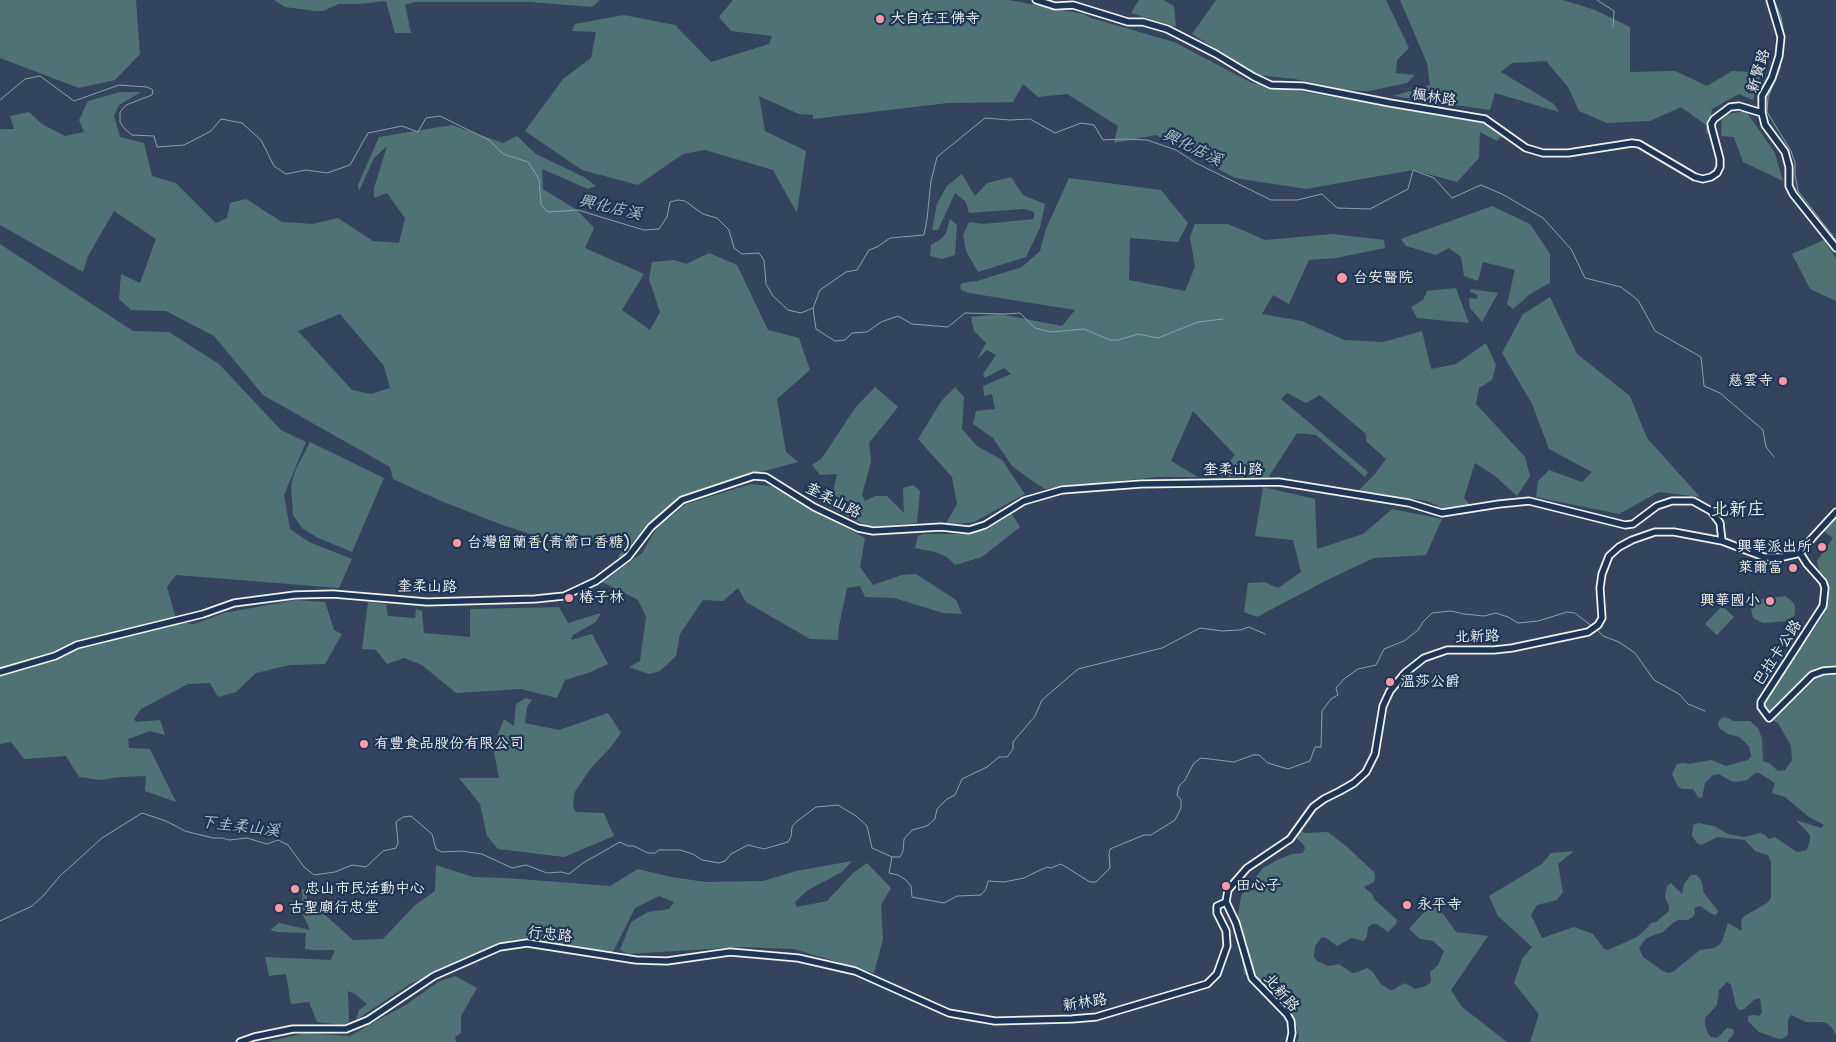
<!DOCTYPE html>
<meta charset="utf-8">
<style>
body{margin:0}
canvas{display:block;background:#34445f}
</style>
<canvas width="1836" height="1042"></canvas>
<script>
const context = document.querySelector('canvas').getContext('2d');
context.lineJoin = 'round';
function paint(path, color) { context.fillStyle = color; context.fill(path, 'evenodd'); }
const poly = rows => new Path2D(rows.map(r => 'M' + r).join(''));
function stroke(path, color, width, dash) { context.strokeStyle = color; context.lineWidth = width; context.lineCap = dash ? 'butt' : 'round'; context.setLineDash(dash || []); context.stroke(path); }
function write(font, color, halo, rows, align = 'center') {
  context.font = font + ' "Shantell Sans","LXGW WenKai TC",sans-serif'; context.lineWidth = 4.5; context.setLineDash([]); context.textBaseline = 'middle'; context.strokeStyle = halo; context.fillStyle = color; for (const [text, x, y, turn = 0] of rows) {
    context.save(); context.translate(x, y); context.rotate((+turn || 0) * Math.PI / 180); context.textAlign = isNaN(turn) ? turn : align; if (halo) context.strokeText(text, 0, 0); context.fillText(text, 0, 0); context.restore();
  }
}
paint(poly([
 [0,0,136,0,140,54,115,80,79,88,0,58],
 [274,0,600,0,592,7,530,2,414,2,405,5,411,33,395,33,386,1,359,4,339,4,323,11,315,11,285,7],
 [733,0,1009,0,1084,14,1091,18,1174,42,1252,83,1485,123,1512,141,1500,137,1497,141,1480,132,1479,158,1457,182,1413,170,1306,189,1235,178,1156,135,1114,143,1118,126,1067,94,1038,97,1023,84,1013,102,948,103,813,119,813,115,799,114,759,96,765,131,806,151,797,213,773,170,705,150,683,154,638,185,582,170,525,131,563,79,591,58,596,32,572,31,575,24,624,15,675,25,711,62,769,44,772,36,731,31,719,17],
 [1139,0,1163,0,1174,6,1176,27,1131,13],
 [1216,0,1386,0,1409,48,1397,60,1396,73,1415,75,1407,83,1369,91,1347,90,1295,79,1258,75,1192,34],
 [1400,0,1563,0,1595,10,1630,27,1630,72,1675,71,1707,86,1732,71,1761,73,1753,100,1739,94,1712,109,1708,134,1706,133,1706,125,1681,107,1650,121,1607,123,1579,111,1568,87,1546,61,1512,63,1501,72,1554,104,1559,112,1495,93,1490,110,1393,96,1430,85,1427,63],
 [120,92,141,92,119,105,114,116,120,137,144,143,152,176,176,183,216,223,227,218,230,203,246,199,282,222,313,224,338,218,373,241,399,243,405,218,387,193,374,198,374,188,387,146,374,158,359,191,358,185,379,137,452,125,503,143,517,136,536,154,584,177,596,186,588,189,542,169,543,189,577,210,594,228,585,248,644,274,622,310,650,330,660,312,649,279,652,262,674,260,686,264,709,253,737,265,768,330,799,338,810,370,777,399,786,452,798,462,723,482,681,497,637,537,621,558,618,556,628,544,551,540,505,526,441,501,393,479,390,467,263,395,214,336,166,311,131,310,119,299,121,274,140,283,156,239,114,211,88,256,83,272,0,225,0,129,14,129,10,116,29,112,42,124,65,136,84,132,79,120,88,101],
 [340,314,384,366,390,388,371,394,352,390,298,331],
 [1746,111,1775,153,1783,181,1743,162,1734,137,1721,136,1722,115],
 [962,174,975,196,987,183,1011,177,1023,195,1045,204,1040,228,1026,257,978,272,966,251,963,235,969,222,983,224,1034,219,1034,212,1024,209,969,213,966,202,955,193,938,230,932,230,937,204,947,186],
 [1069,178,1161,190,1188,223,1178,242,1130,238,1129,280,1185,291,1195,267,1190,237,1195,224,1228,224,1265,240,1333,234,1384,240,1385,248,1336,258,1309,260,1289,304,1273,295,1262,314,1302,321,1344,340,1383,342,1422,331,1431,369,1456,364,1486,343,1496,365,1492,380,1479,388,1476,404,1525,457,1530,476,1517,496,1495,476,1475,463,1464,498,1470,505,1444,509,1427,501,1358,491,1375,474,1386,459,1366,441,1366,434,1320,395,1306,403,1287,393,1281,399,1368,472,1365,477,1316,435,1297,433,1268,478,1218,476,1235,455,1193,411,1171,461,1198,477,1157,477,1045,489,1031,480,1012,466,993,438,973,424,976,411,995,409,992,394,984,396,983,386,1011,374,1004,368,985,378,983,374,996,355,987,350,977,359,986,343,974,331,971,317,999,314,1062,326,1075,310,969,293,961,290,960,285,963,283,977,281,1022,267,1040,251,1046,229],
 [1492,206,1530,224,1550,254,1550,283,1530,294,1513,309,1507,304,1515,270,1483,262,1478,281,1464,276,1461,257,1449,248,1436,255,1406,246,1401,239],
 [950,219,957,225,955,255,942,259,930,256,931,245,941,239,946,233],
 [1824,240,1836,258,1836,301,1810,289,1792,254],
 [0,244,133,331,169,332,219,364,281,430,306,442,284,495,290,529,309,542,352,559,339,588,176,575,167,587,177,622,194,624,224,613,296,600,325,602,334,630,342,634,325,664,290,665,256,673,236,692,218,697,210,683,188,684,141,709,134,719,136,722,160,720,165,735,150,731,128,739,129,748,150,749,176,802,145,791,146,776,120,777,100,780,79,777,66,756,24,759,11,742,0,744],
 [1456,288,1469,323,1417,318,1411,307,1423,300,1427,291],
 [1471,289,1498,293,1482,322,1470,308,1469,298,1477,299,1478,295,1470,292],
 [1550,297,1577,354,1630,396,1647,438,1700,497,1659,492,1619,514,1536,497,1538,481,1549,470,1582,482,1592,472,1549,449,1532,404,1502,353,1523,314],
 [875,387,898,407,869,443,871,462,862,495,865,501,875,496,887,496,904,513,903,488,913,485,920,491,917,523,869,527,830,507,837,474,820,475,812,465,822,458,855,408],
 [955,387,964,397,962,429,977,446,1002,460,1025,494,974,522,945,525,957,504,952,477,918,439,942,400],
 [310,442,384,478,352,552,318,538,302,528,293,515,291,486,295,471],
 [751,484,771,486,865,538,860,567,873,585,902,575,916,574,956,600,962,614,943,613,894,598,865,597,860,586,847,588,839,626,838,640,810,639,746,602,738,588,723,601,703,600,680,634,676,656,660,671,649,674,629,667,640,661,646,617,638,600,602,582,642,553,656,529,686,504],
 [1263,487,1315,499,1317,549,1363,534,1392,509,1442,519,1426,555,1374,558,1329,579,1257,617,1244,612,1248,583,1264,582,1278,588,1301,572,1293,540,1255,536],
 [1012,514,1020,527,982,557,955,565,947,557,935,552,915,548,918,536,923,534,968,534,988,529],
 [1836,516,1836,1035,1832,1028,1828,1024,1822,1022,1806,1022,1791,1015,1788,1020,1788,1035,1784,1038,1779,1039,1759,1032,1748,1021,1748,1016,1753,1015,1759,1016,1762,1013,1760,998,1754,1000,1744,1009,1739,1010,1736,1006,1731,985,1727,982,1719,990,1717,1005,1705,1018,1705,1024,1708,1034,1711,1037,1717,1038,1727,1028,1733,1029,1734,1034,1727,1042,1530,1042,1539,1014,1514,983,1522,959,1532,947,1498,916,1489,896,1542,864,1551,853,1574,851,1558,864,1563,892,1557,900,1537,905,1531,915,1542,938,1574,927,1593,934,1604,949,1608,950,1637,937,1645,930,1651,923,1656,922,1669,911,1669,906,1665,897,1667,886,1671,883,1682,894,1684,884,1691,875,1697,875,1701,880,1704,893,1718,911,1716,915,1712,914,1700,906,1694,908,1695,913,1693,917,1688,920,1678,920,1674,922,1663,932,1646,938,1639,948,1643,957,1663,971,1669,973,1674,971,1700,950,1714,948,1719,945,1722,942,1728,923,1742,931,1741,921,1743,917,1767,903,1771,898,1771,862,1768,855,1755,851,1745,840,1718,837,1701,845,1697,843,1692,836,1693,825,1698,823,1714,826,1728,834,1745,837,1760,833,1765,835,1769,839,1774,837,1779,840,1797,852,1807,850,1810,840,1810,835,1796,820,1821,828,1824,825,1809,817,1785,797,1772,793,1775,783,1759,773,1755,773,1747,780,1736,782,1731,781,1719,774,1713,775,1705,783,1702,798,1698,797,1693,789,1683,789,1678,787,1672,774,1677,764,1683,763,1689,764,1711,760,1726,766,1748,760,1751,756,1749,746,1739,737,1728,734,1720,729,1718,724,1720,719,1725,717,1734,721,1750,721,1758,728,1762,738,1763,761,1769,763,1778,771,1785,770,1790,763,1792,760,1791,746,1778,723,1772,720,1765,705,1767,697,1823,616,1827,603,1828,585,1826,584,1826,578,1819,570,1817,561,1833,538,1822,530],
 [1785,596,1793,602,1795,606,1795,614,1791,620,1787,621,1763,623,1753,618,1751,608,1755,600],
 [368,602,386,604,388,616,415,618,416,609,422,611,424,633,470,637,470,609,559,607,568,623,601,613,596,622,573,635,571,640,592,634,608,664,588,673,565,680,557,698,521,689,456,693,422,665,404,658,387,664,376,650,362,649],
 [1722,606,1734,617,1717,635,1705,624],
 [526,698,532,700,527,707,525,723,559,730,608,713,621,733,610,748,591,768,574,793,573,806,576,812,604,813,614,836,564,857,498,849,487,836,480,804,459,778,499,778,493,747,504,719,514,726,516,704],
 [1297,827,1305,833,1328,832,1346,846,1374,872,1375,877,1374,882,1364,887,1372,894,1374,899,1397,920,1396,924,1388,932,1377,924,1372,924,1368,927,1367,937,1364,941,1351,938,1337,946,1328,939,1322,937,1315,946,1314,957,1317,961,1328,966,1339,964,1352,973,1358,972,1367,968,1372,971,1381,984,1390,990,1395,989,1399,986,1405,983,1415,989,1426,986,1431,982,1430,972,1438,965,1444,951,1433,941,1420,939,1409,929,1434,901,1456,932,1488,936,1451,990,1462,1007,1507,1042,1297,1042,1299,1037,1297,1028,1264,988,1244,974,1237,921,1241,896,1263,868,1277,860,1292,854,1303,853,1305,848,1303,844,1292,834,1293,829],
 [852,861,842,872,808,890,795,902,797,907,827,901,853,873,867,863,891,888,881,905,883,939,874,973,794,949,740,947,628,954,620,950,631,922,648,912,669,909,674,902,659,896,635,908,612,954,529,939,512,940,410,984,356,1020,359,1010,367,1004,355,994,348,991,349,1022,343,1025,317,1022,309,1002,291,1004,286,974,269,976,265,957,331,960,335,950,312,950,305,949,306,933,277,932,270,930,279,923,310,930,303,915,302,889,306,890,308,910,313,904,353,940,383,939,414,906,435,891,436,865,473,877,507,878,610,886,638,869,671,877,706,882,763,881,796,871],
 [455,976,477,988,461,1016,461,1033,455,1037,456,1042,266,1042,306,1033,350,1036,407,1004,438,982]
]), '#4f7274');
stroke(poly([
 [1597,0,1614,11,1613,27],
 [1774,0,1781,17,1784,36],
 [1783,40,1780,68,1768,97,1767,112,1791,151,1795,163,1795,175,1798,191,1836,240],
 [0,100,25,79,40,76,74,101,119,85,147,87,153,90,152,95,126,105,120,112,120,122,124,128,132,135,154,136,157,147,184,145,211,131,221,119,242,123,261,140,274,166,286,174,306,170,327,173,350,165,368,133,402,126,418,132,426,118,440,116,489,140,503,154,528,162,539,179,541,205,548,212,578,210,637,228,644,230,659,229,667,217,670,202,678,200,685,201,703,214,717,218,729,230,734,248,742,254,759,253,764,260,766,284,773,296,788,310,801,313,813,308,820,290,846,272,857,270,869,250,877,247,890,238,924,235,927,219,931,181,937,157,985,118,1010,120,1030,119,1055,133,1081,123,1094,125,1103,140,1122,139,1147,140,1176,150,1196,163,1271,200,1297,200,1322,194,1337,208,1370,209,1408,189,1413,170,1434,178,1452,198,1481,185,1504,195,1543,218,1571,249,1585,278,1621,287,1638,300,1655,331,1701,357,1704,386,1720,393,1763,430,1766,447,1774,457],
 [813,308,816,329,835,341,845,340,852,333,867,332,881,322,898,316,912,324,948,327,965,313,1005,314,1020,313,1035,328,1051,332,1084,329,1110,340,1118,340,1138,334,1158,338,1198,322,1223,319],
 [1596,629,1603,636,1619,642,1635,653,1654,680,1679,694,1688,704,1705,711],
 [892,857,900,857,903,851,904,839,912,830,927,826,935,819,937,809,947,799,955,795,962,779,987,767,999,757,1007,757,1013,749,1013,742,1035,716,1042,700,1078,669,1162,648,1200,628,1222,631,1240,630,1249,627,1265,634],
 [0,921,32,906,43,896,60,876,102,838,142,813,166,821,185,831,213,838,222,838,229,840,247,838,267,844,278,840,288,845,304,867,314,875,335,872,352,865,366,867,383,851,396,848,398,843,396,822,403,817,411,816,432,834,436,849,442,852,461,851,482,854,512,868,526,865,547,873,561,872,569,874,583,863,620,842,628,846,634,846,648,853,655,853,659,850,680,850,693,854,702,860,719,863,725,861,731,854,748,845,764,849,788,842,791,837,792,827,796,822,816,807,838,805,856,816,867,826,872,848,892,857,889,873,898,875,906,880,911,886,912,897,944,903,957,896,981,895,986,889,988,881,1004,882,1024,878,1036,872,1047,867,1051,868,1061,864,1090,882,1096,882,1110,868,1109,854,1110,849,1144,835,1151,835,1175,820,1181,808,1181,800,1177,795,1179,786,1185,780,1194,763,1201,758,1234,762,1253,755,1259,755,1268,763,1288,769,1310,761,1315,747,1321,747,1322,711,1331,699,1338,695,1336,688,1344,679,1358,669,1376,665,1384,649,1404,641,1418,630,1423,622,1432,613,1451,611,1464,614,1484,616,1496,613,1508,617,1518,623,1538,621,1567,612,1575,613,1593,627]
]), '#87a0ac', 1);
const secondary = poly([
 [1036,0,1055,6,1073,5,1128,22,1143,22,1167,29,1216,54,1254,77,1271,85,1303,86,1390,103,1485,119,1526,148,1543,153,1568,153,1632,143,1639,144,1695,177,1703,179,1711,177,1717,173,1720,167,1720,159,1712,129,1711,124,1714,119,1730,107,1739,106,1762,113],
 [1770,0,1781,37,1779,56,1772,78,1762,96,1762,113,1765,125,1785,152,1789,167,1789,186,1793,194,1836,248],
 [1800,553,1807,564,1823,582,1825,588,1823,606,1761,702,1761,707,1769,718,1812,675,1823,671,1836,670],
 [0,672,55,656,77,645,203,614,234,603,295,595,333,594,427,602,535,599,564,596,596,581,628,557,651,527,682,500,754,476,766,477,814,507,858,528,873,531,941,527,969,530,985,525,1024,501,1062,490,1141,484,1279,482,1409,503,1442,513,1499,504,1529,501,1625,525,1633,524,1657,506,1672,501,1693,501,1711,511,1720,523,1722,541],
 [240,1042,254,1037,293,1029,346,1029,368,1020,434,976,500,947,527,943,636,960,667,961,730,952,798,958,855,971,949,1013,995,1021,1072,1019,1096,1017,1207,984,1217,974,1227,946,1226,931,1217,913,1217,906,1226,902],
 [1290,1042,1292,1033,1291,1021,1287,1014,1252,978,1236,923,1226,902,1228,890,1247,868,1290,839,1313,807,1324,799,1340,791,1354,783,1366,772,1375,754,1383,706,1390,691,1405,673,1424,658,1447,650,1494,650,1512,648,1588,632,1598,625,1602,618,1600,588,1602,574,1609,556,1619,547,1632,540,1655,532,1674,532,1722,541,1764,557,1783,557,1800,553,1813,537,1836,512]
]);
stroke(secondary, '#f4f1e8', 9);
stroke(secondary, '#1d3557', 5.5);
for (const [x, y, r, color] of [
 [880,19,5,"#ff9aa2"],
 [1342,278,6,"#ff9aa2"],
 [1783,381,5,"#ff9aa2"],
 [457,543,5,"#ff9aa2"],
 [1822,547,5,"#ff9aa2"],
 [1793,568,5,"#ff9aa2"],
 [569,598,5,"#ff9aa2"],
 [1770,601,5,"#ff9aa2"],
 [1390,682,5,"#ff9aa2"],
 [364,744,5,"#ff9aa2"],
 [1226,886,5,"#ff9aa2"],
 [295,889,5,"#ff9aa2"],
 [1407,905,5,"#ff9aa2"],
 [279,908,5,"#ff9aa2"]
]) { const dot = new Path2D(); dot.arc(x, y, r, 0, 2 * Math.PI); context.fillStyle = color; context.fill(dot); stroke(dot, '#1d3557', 2); }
write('15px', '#f4f1e8', '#1d3557', [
 ["大自在王佛寺",890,19],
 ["台安醫院",1353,278],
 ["慈雲寺",1773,381,"right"],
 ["台灣留蘭香(青箭口香糖)",467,543],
 ["興華派出所",1812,547,"right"],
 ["萊爾富",1783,568,"right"],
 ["樁子林",579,598],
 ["興華國小",1760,601,"right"],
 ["溫莎公爵",1400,682],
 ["有豐食品股份有限公司",374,744],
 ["田心子",1236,886],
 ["忠山市民活動中心",305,889],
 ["永平寺",1417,905],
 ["古聖廟行忠堂",289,908]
], 'left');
write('15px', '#f4f1e8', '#1d3557', [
 ["新賢路",1759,71,-73],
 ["楓林路",1434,98,9],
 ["奎柔山路",1233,470],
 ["奎柔山路",833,501,27],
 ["奎柔山路",427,587,1],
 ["北新路",1477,637,-2],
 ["巴拉卡公路",1778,653,-57],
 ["行忠路",550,935,6],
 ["北新路",1281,993,49],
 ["新林路",1085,1003,-9]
]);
write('italic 16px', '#b4c2c5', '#1d3557', [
 ["興化店溪",1192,148,26],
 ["興化店溪",610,208,13],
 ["下圭柔山溪",240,827,7]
]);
write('18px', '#f4f1e8', '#1d3557', [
 ["北新庄",1738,510]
]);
</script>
